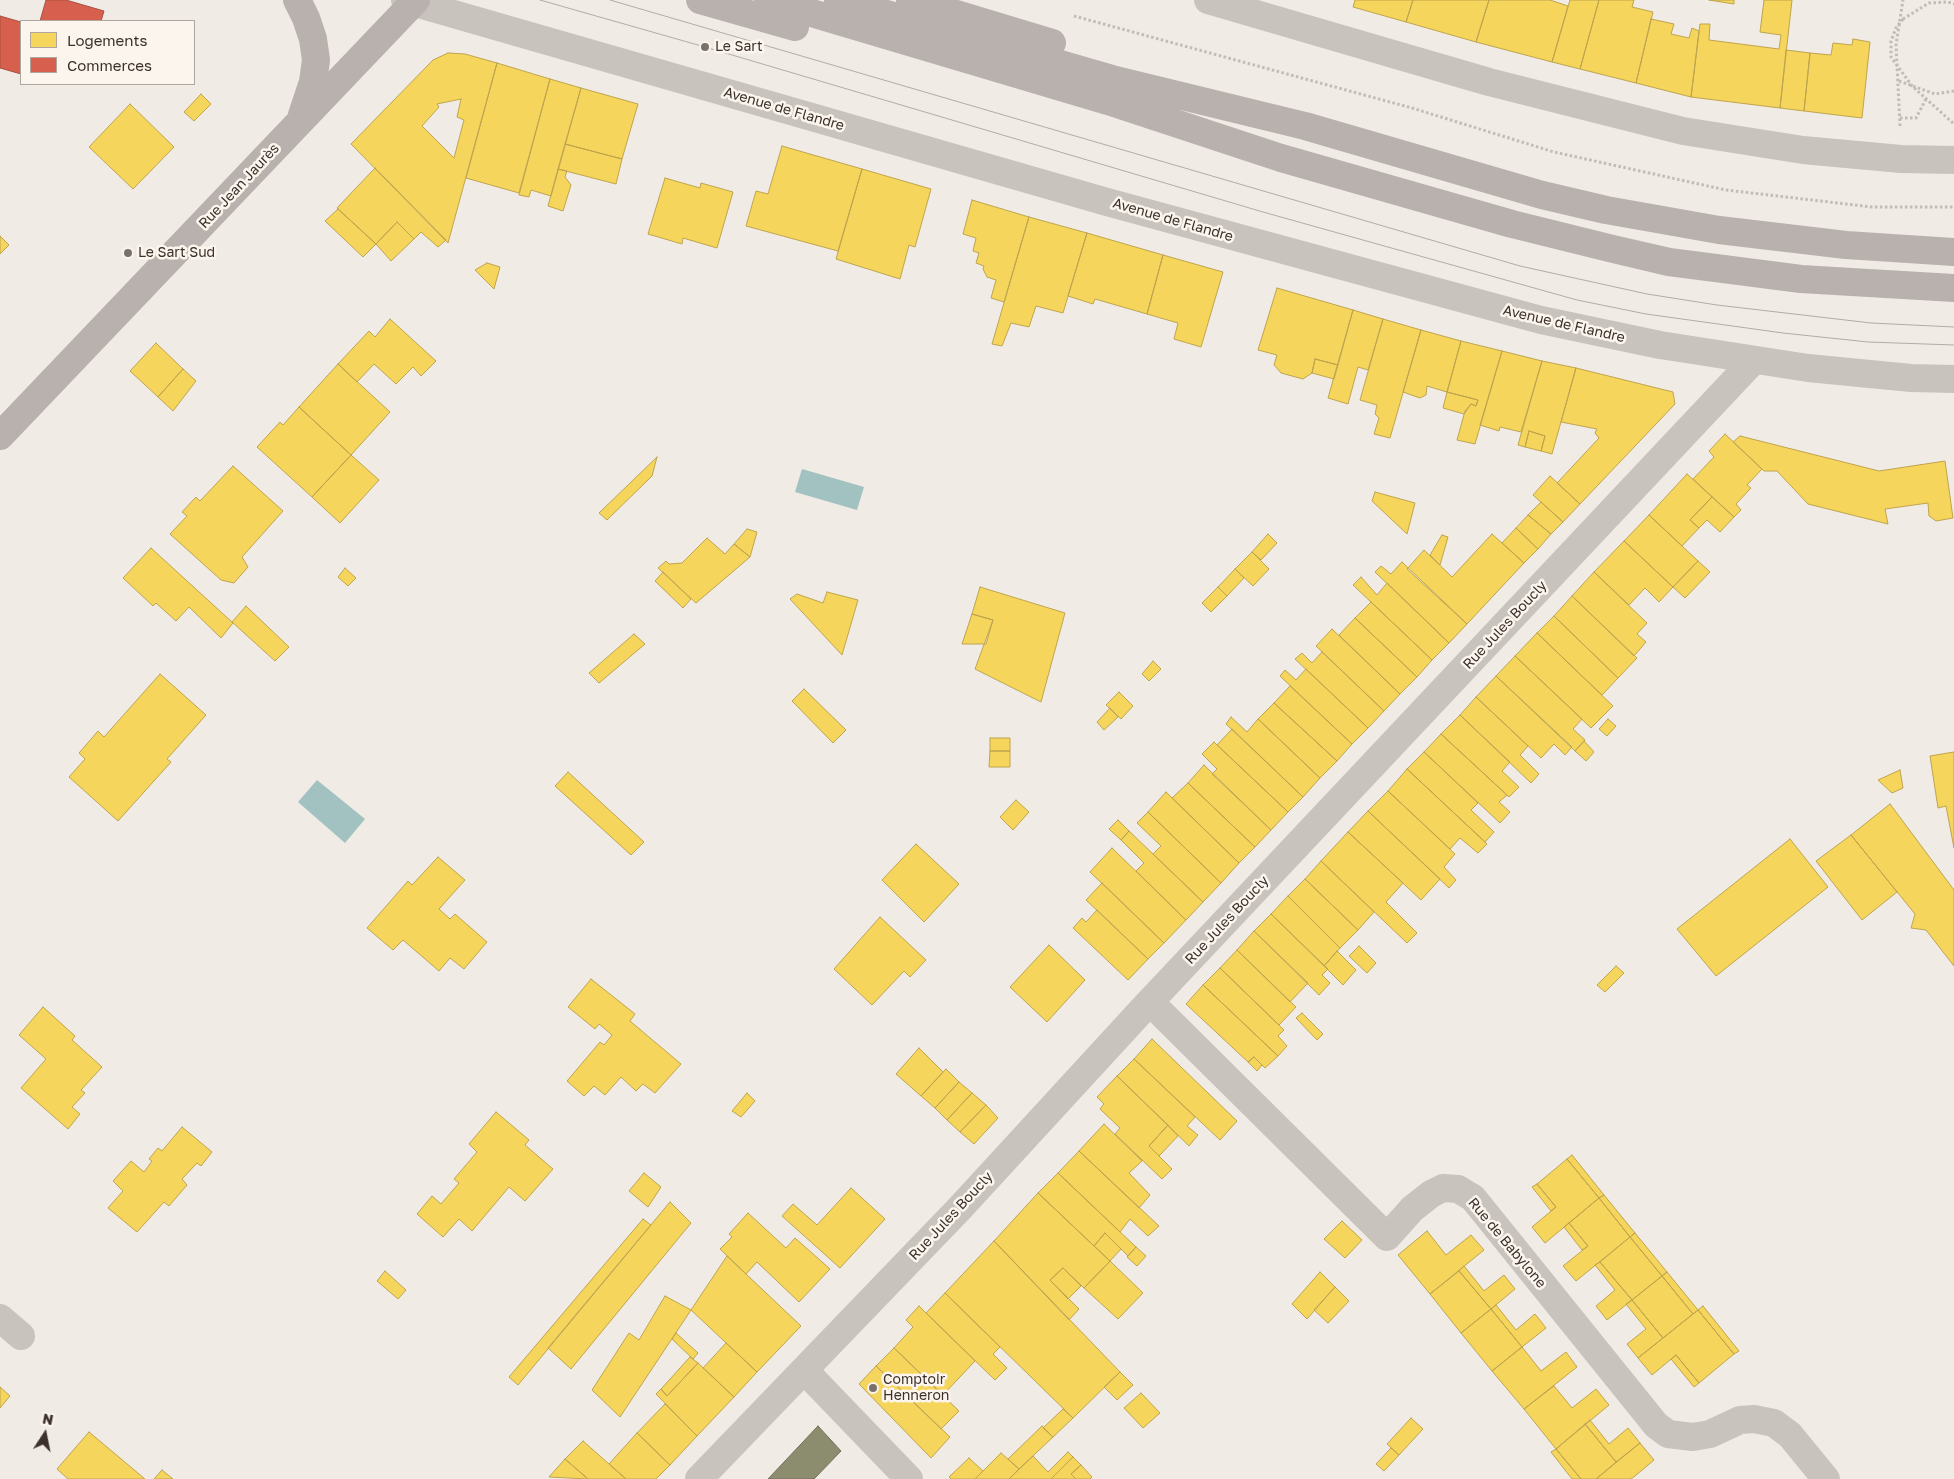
<!DOCTYPE html>
<meta charset="utf-8">
<style>
body{margin:0}
#map{position:relative;width:1954px;height:1479px;overflow:hidden;background:#f0ebe5;font-family:"Golos Text",sans-serif}
canvas{display:block}
.legend{position:absolute;left:20px;top:20px;width:175px;height:65px;box-sizing:border-box;background:#fbf5ee;border:1px solid #aea6a0;margin:0;padding:6px 9px;list-style:none;font-size:15px;color:#3b302b}
.legend li{display:flex;align-items:center;gap:10px;height:25px}
.legend b{width:25px;border:1px solid #aea6a0}
.north{position:absolute;left:20px;top:1409px;width:50px;height:50px;-webkit-text-stroke:4px #fbf5ee;paint-order:stroke;rotate:11deg;font-size:14px;font-weight:700;line-height:20px;text-align:center;color:#3b302b}
.north::after{content:'';display:block;margin:auto;width:18px;height:22px;background:#3b302b;clip-path:polygon(50% 0,100% 100%,50% 72%,0 100%)}
</style>
<div id="map">
<canvas width="1954" height="1479"></canvas>
<ul class="legend">
<li><b style="height:14px;background:#f6d55c"></b>Logements</li>
<li><b style="height:14px;background:#d6604d"></b>Commerces</li>
</ul>
<div class="north">N</div>
</div>
<script>
const context = document.querySelector('canvas').getContext('2d');
context.lineJoin = 'round';
function paint(path, color) { context.fillStyle = color; context.fill(path, 'evenodd'); }
const poly = rows => new Path2D(rows.map(r => 'M' + r).join(''));
function stroke(path, color, width, dash) { context.strokeStyle = color; context.lineWidth = width; context.lineCap = dash ? 'butt' : 'round'; context.setLineDash(dash || []); context.stroke(path); }
function write(font, color, halo, rows, align = 'center') {
  context.font = font + ' "Golos Text",sans-serif'; context.lineWidth = 5; context.setLineDash([]); context.textBaseline = 'middle'; context.strokeStyle = halo; context.fillStyle = color; for (const [text, x, y, turn = 0] of rows) {
    context.save(); context.translate(x, y); context.rotate((+turn || 0) * Math.PI / 180); context.textAlign = isNaN(turn) ? turn : align; if (halo) context.strokeText(text, 0, 0); context.fillText(text, 0, 0); context.restore();
  }
}
paint(poly([
 [802,469,864,487,857,510,795,492],
 [317,780,365,819,345,843,298,802]
]), '#a1c2c1');
const homes = poly([
 [1355,0,1413,0,1406,22,1353,7,1355,0],
 [1413,0,1489,0,1476,42,1406,22,1413,0],
 [1489,0,1550,0,1568,6,1552,62,1476,42,1489,0],
 [1570,0,1599,0,1580,69,1552,62,1570,0],
 [1599,0,1634,0,1632,7,1653,12,1636,83,1580,69,1599,0],
 [1709,0,1734,0,1734,4,1709,0],
 [1764,0,1792,0,1780,108,1691,97,1700,24,1710,24,1709,40,1779,49,1781,35,1760,32,1764,0],
 [1651,19,1674,24,1671,34,1689,38,1692,28,1699,31,1691,97,1636,83,1651,19],
 [1853,39,1870,42,1862,118,1804,111,1810,53,1831,55,1833,43,1852,45,1853,39],
 [1786,50,1810,53,1804,111,1780,108,1786,50],
 [448,53,465,54,497,63,448,243,351,144,433,60,448,53],
 [461,99,457,117,464,120,454,158,422,126,439,107,437,104,461,99],
 [497,63,550,79,519,193,466,178,497,63],
 [550,79,581,88,551,196,531,190,529,197,519,195,550,79],
 [581,88,638,104,622,159,565,144,581,88],
 [201,94,211,104,194,121,184,112,201,94],
 [130,104,174,147,133,189,89,147,130,104],
 [565,144,622,159,616,184,558,169,565,144],
 [782,146,862,169,838,251,746,226,756,191,768,194,782,146],
 [375,168,446,240,438,247,421,232,414,239,397,222,376,244,337,208,375,168],
 [558,169,567,171,565,177,571,185,563,211,548,206,558,169],
 [862,169,931,189,915,247,909,245,900,279,836,259,862,169],
 [665,178,700,188,701,183,733,192,717,248,683,238,682,244,648,234,665,178],
 [972,200,1029,217,1004,302,991,298,996,280,987,277,983,269,984,266,976,263,979,253,973,251,976,238,963,234,972,200],
 [338,209,376,244,363,257,325,221,338,209],
 [1029,217,1087,233,1063,313,1036,306,1029,327,1011,323,1002,346,992,344,1029,217],
 [397,222,414,239,391,261,376,244,397,222],
 [1087,233,1163,255,1147,314,1095,299,1093,304,1068,296,1087,233],
 [0,236,9,245,0,254,0,236],
 [1163,255,1223,272,1201,347,1174,339,1178,323,1147,314,1163,255],
 [487,263,500,267,494,289,475,270,487,263],
 [1277,288,1353,310,1338,365,1315,359,1312,373,1303,379,1281,373,1274,365,1277,355,1258,350,1277,288],
 [1353,310,1383,319,1368,370,1358,367,1348,404,1328,398,1353,310],
 [390,319,436,361,421,376,413,367,396,384,374,364,357,382,338,364,369,331,375,337,390,319],
 [1383,319,1421,330,1390,438,1374,434,1379,418,1375,414,1377,405,1360,400,1383,319],
 [1421,330,1461,341,1447,392,1427,386,1426,395,1420,398,1403,392,1421,330],
 [1461,341,1502,351,1475,444,1457,440,1465,411,1471,404,1476,406,1478,400,1447,392,1461,341],
 [156,343,183,369,158,397,130,371,156,343],
 [1502,351,1542,361,1521,432,1500,427,1499,431,1480,425,1502,351],
 [1315,359,1338,365,1334,379,1312,373,1315,359],
 [1542,361,1576,368,1552,454,1541,451,1545,436,1529,431,1525,447,1518,445,1542,361],
 [338,364,390,412,351,455,299,407,338,364],
 [1576,368,1673,392,1675,404,1580,504,1557,483,1599,438,1595,433,1597,429,1561,422,1576,368],
 [183,369,196,381,173,411,158,397,183,369],
 [1447,392,1478,400,1476,406,1471,404,1464,414,1443,408,1447,392],
 [299,407,351,455,312,497,257,447,280,422,283,425,299,407],
 [1529,431,1545,436,1541,451,1525,447,1529,431],
 [1725,434,1762,469,1747,485,1751,488,1736,504,1741,510,1734,517,1693,479,1714,457,1709,451,1725,434],
 [1740,436,1879,471,1945,461,1953,518,1936,521,1929,516,1928,503,1885,509,1888,524,1808,504,1777,471,1764,471,1733,442,1740,436],
 [351,455,379,480,340,523,312,497,351,455],
 [657,457,652,476,607,520,599,513,657,457],
 [233,466,283,511,242,557,248,567,234,583,221,580,170,534,187,516,182,512,196,497,200,501,233,466],
 [1687,474,1712,497,1690,520,1699,528,1682,546,1649,515,1687,474],
 [1550,476,1580,504,1563,522,1533,495,1550,476],
 [1375,492,1415,503,1407,534,1372,501,1375,492],
 [1712,497,1734,517,1720,532,1707,520,1699,528,1690,520,1712,497],
 [1541,502,1563,522,1551,534,1528,515,1541,502],
 [1528,515,1551,534,1538,549,1516,528,1528,515],
 [1649,515,1698,561,1673,587,1624,541,1649,515],
 [1516,528,1538,549,1524,563,1502,543,1516,528],
 [747,529,757,532,750,557,734,544,747,529],
 [1268,534,1277,543,1261,560,1252,552,1268,534],
 [1492,534,1524,563,1467,624,1407,569,1424,550,1452,577,1492,534],
 [1442,535,1448,537,1440,565,1430,555,1442,535],
 [707,538,725,554,734,544,750,557,696,603,658,568,666,561,669,564,682,563,707,538],
 [1624,541,1673,587,1659,602,1645,588,1629,605,1594,572,1624,541],
 [151,548,233,623,221,638,189,607,176,621,156,603,153,606,123,578,151,548],
 [1252,552,1269,569,1253,586,1235,569,1252,552],
 [1698,561,1710,572,1685,598,1673,587,1698,561],
 [1402,562,1467,624,1449,643,1375,572,1381,566,1391,574,1402,562],
 [345,568,356,578,348,586,338,577,345,568],
 [1235,569,1244,578,1227,596,1218,587,1235,569],
 [663,572,691,599,683,608,655,581,663,572],
 [1594,572,1647,623,1637,634,1646,642,1634,656,1572,596,1594,572],
 [1361,577,1377,595,1387,583,1449,643,1432,660,1353,585,1361,577],
 [980,587,1065,613,1041,702,975,669,993,620,972,614,980,587],
 [1218,587,1227,596,1211,612,1202,603,1218,587],
 [827,592,858,600,842,655,790,599,797,594,823,603,827,592],
 [1572,596,1637,658,1618,678,1554,616,1572,596],
 [1371,602,1432,660,1417,677,1355,618,1371,602],
 [246,606,289,647,275,661,232,622,246,606],
 [972,614,993,620,986,644,962,644,972,614],
 [1554,616,1618,678,1602,695,1537,633,1554,616],
 [1355,618,1417,677,1400,694,1339,635,1355,618],
 [1332,629,1400,694,1384,711,1316,646,1332,629],
 [1537,633,1613,706,1591,728,1515,656,1537,633],
 [634,634,645,644,599,683,589,673,634,634],
 [1322,652,1384,711,1368,728,1295,659,1302,653,1312,663,1322,652],
 [1515,656,1582,719,1573,729,1585,740,1575,751,1496,676,1515,656],
 [1153,661,1161,669,1149,681,1142,674,1153,661],
 [1306,669,1368,728,1352,744,1280,676,1285,670,1296,680,1306,669],
 [160,674,206,715,167,759,171,762,118,821,69,777,85,759,79,753,98,731,104,737,160,674],
 [1496,676,1572,747,1565,755,1554,744,1541,758,1476,697,1496,676],
 [1290,686,1352,744,1337,761,1274,703,1290,686],
 [804,689,846,730,833,743,792,701,804,689],
 [1119,692,1133,706,1121,719,1106,705,1119,692],
 [1476,697,1528,746,1520,755,1539,774,1531,783,1460,715,1476,697],
 [1274,703,1337,761,1320,778,1258,719,1274,703],
 [1110,708,1118,717,1104,730,1097,722,1110,708],
 [1460,715,1510,762,1502,771,1519,787,1509,797,1441,734,1460,715],
 [1231,717,1247,732,1258,719,1320,778,1303,797,1226,724,1231,717],
 [1608,719,1616,726,1607,736,1599,729,1608,719],
 [1232,729,1303,797,1288,812,1217,745,1232,729],
 [1441,734,1507,795,1499,802,1510,812,1500,823,1424,752,1441,734],
 [990,738,1010,738,1010,751,990,751,990,738],
 [1584,741,1594,752,1586,761,1575,751,1584,741],
 [1214,742,1288,812,1271,830,1212,774,1217,769,1202,754,1214,742],
 [990,751,1010,751,1010,767,989,767,990,751],
 [1424,752,1478,803,1471,810,1494,832,1485,842,1407,769,1424,752],
 [1954,752,1954,848,1946,806,1938,808,1930,756,1954,752],
 [1204,765,1271,830,1255,847,1188,783,1204,765],
 [1407,769,1485,842,1487,844,1478,853,1460,838,1450,849,1388,791,1407,769],
 [1900,770,1903,788,1892,793,1878,780,1900,770],
 [568,772,644,842,631,855,555,786,568,772],
 [1188,783,1255,847,1239,863,1172,798,1188,783],
 [1388,791,1455,854,1444,867,1456,880,1449,888,1368,811,1388,791],
 [1166,792,1239,863,1221,883,1148,812,1166,792],
 [1016,800,1029,812,1013,830,1000,817,1016,800],
 [1890,804,1954,890,1954,966,1926,930,1911,928,1915,914,1851,835,1890,804],
 [1368,811,1440,879,1421,900,1348,832,1368,811],
 [1148,812,1221,883,1203,902,1153,854,1161,846,1137,823,1148,812],
 [1118,820,1129,831,1121,840,1109,829,1118,820],
 [1129,831,1203,902,1186,920,1136,871,1144,863,1121,840,1129,831],
 [1348,832,1403,883,1386,902,1417,933,1407,943,1321,861,1348,832],
 [1851,835,1897,892,1862,920,1816,861,1851,835],
 [1790,839,1828,887,1716,976,1677,929,1790,839],
 [916,844,959,884,924,922,882,880,916,844],
 [1112,848,1186,920,1164,943,1090,872,1112,848],
 [438,857,465,880,439,909,450,919,455,914,487,942,464,969,450,958,439,971,403,940,393,950,367,928,408,881,412,885,438,857],
 [1321,861,1374,912,1358,930,1305,879,1321,861],
 [1305,879,1358,930,1340,948,1288,896,1305,879],
 [1102,883,1164,943,1148,959,1086,900,1102,883],
 [1288,896,1340,948,1324,966,1271,914,1288,896],
 [1097,910,1148,959,1128,980,1073,928,1082,918,1086,922,1097,910],
 [1271,914,1328,969,1322,975,1330,983,1319,995,1254,931,1271,914],
 [880,917,926,960,910,977,904,971,872,1005,834,969,880,917],
 [1254,931,1308,983,1290,1002,1237,950,1254,931],
 [1049,945,1085,980,1047,1022,1010,987,1049,945],
 [1359,946,1376,963,1367,973,1349,956,1359,946],
 [1237,950,1296,1007,1279,1025,1220,968,1237,950],
 [1337,951,1356,970,1343,985,1324,966,1337,951],
 [1616,966,1624,973,1605,992,1597,985,1616,966],
 [1220,968,1284,1030,1278,1036,1287,1046,1278,1056,1203,985,1220,968],
 [591,979,635,1014,630,1021,681,1064,655,1093,643,1084,636,1091,621,1077,605,1095,594,1086,584,1096,567,1081,600,1042,604,1045,612,1035,599,1024,595,1029,568,1007,591,979],
 [1203,985,1278,1056,1265,1068,1254,1057,1248,1062,1186,1004,1203,985],
 [43,1007,75,1036,72,1040,102,1067,81,1090,85,1093,72,1107,80,1114,68,1129,21,1088,46,1059,19,1035,43,1007],
 [1302,1013,1323,1034,1317,1040,1296,1018,1302,1013],
 [1152,1039,1237,1121,1220,1140,1134,1059,1152,1039],
 [919,1048,943,1072,921,1096,896,1074,919,1048],
 [1254,1057,1262,1065,1257,1071,1248,1062,1254,1057],
 [1134,1059,1195,1117,1187,1126,1198,1135,1189,1146,1117,1076,1134,1059],
 [946,1069,959,1082,935,1108,921,1096,946,1069],
 [1117,1076,1168,1125,1149,1146,1172,1169,1162,1179,1115,1134,1120,1128,1100,1109,1104,1104,1097,1097,1117,1076],
 [959,1082,972,1093,947,1120,935,1108,959,1082],
 [747,1093,755,1101,741,1117,732,1111,747,1093],
 [972,1093,986,1105,960,1132,947,1120,972,1093],
 [986,1105,998,1118,974,1144,960,1132,986,1105],
 [496,1112,529,1140,525,1145,553,1169,525,1201,509,1187,472,1231,459,1219,443,1237,417,1214,432,1196,441,1204,459,1183,454,1179,477,1152,469,1144,496,1112],
 [1104,1124,1142,1161,1129,1173,1150,1195,1139,1208,1079,1151,1104,1124],
 [1168,1125,1178,1136,1159,1156,1149,1146,1168,1125],
 [182,1127,212,1152,201,1166,197,1163,182,1179,187,1185,169,1206,164,1202,137,1232,108,1208,123,1191,113,1181,131,1161,144,1172,152,1161,149,1159,158,1148,162,1151,182,1127],
 [1079,1151,1159,1226,1148,1236,1130,1219,1120,1232,1058,1173,1079,1151],
 [1572,1155,1604,1195,1599,1198,1567,1159,1572,1155],
 [1567,1159,1599,1198,1545,1243,1532,1227,1556,1207,1537,1184,1567,1159],
 [644,1173,661,1187,648,1207,629,1191,644,1173],
 [1058,1173,1136,1247,1128,1256,1105,1233,1094,1246,1038,1193,1058,1173],
 [1537,1184,1556,1207,1551,1211,1532,1187,1537,1184],
 [851,1188,885,1219,840,1268,782,1216,793,1204,817,1225,851,1188],
 [1038,1193,1110,1261,1084,1288,1063,1268,1050,1280,1079,1309,1069,1320,994,1241,1038,1193],
 [1604,1195,1635,1233,1630,1237,1599,1198,1604,1195],
 [1599,1198,1630,1237,1576,1281,1563,1266,1588,1246,1569,1223,1599,1198],
 [670,1202,691,1223,571,1369,548,1348,670,1202],
 [748,1213,786,1248,795,1238,830,1269,799,1302,757,1262,746,1274,720,1249,732,1237,729,1234,748,1213],
 [643,1219,651,1225,518,1385,509,1377,643,1219],
 [1342,1221,1362,1240,1345,1258,1324,1239,1342,1221],
 [1569,1223,1588,1246,1582,1250,1564,1227,1569,1223],
 [1427,1231,1446,1255,1471,1235,1484,1250,1430,1294,1398,1255,1427,1231],
 [1105,1233,1121,1249,1110,1261,1094,1246,1105,1233],
 [1635,1233,1667,1272,1662,1276,1630,1237,1635,1233],
 [1630,1237,1662,1276,1632,1300,1600,1262,1630,1237],
 [994,1241,1120,1372,1073,1418,945,1293,994,1241],
 [1136,1247,1146,1256,1137,1266,1127,1257,1136,1247],
 [727,1256,801,1326,757,1372,691,1310,727,1256],
 [1110,1261,1143,1293,1118,1319,1084,1288,1110,1261],
 [1600,1262,1632,1300,1607,1320,1596,1306,1615,1290,1595,1265,1600,1262],
 [1464,1266,1484,1291,1504,1275,1515,1289,1491,1309,1459,1271,1464,1266],
 [1063,1268,1081,1286,1068,1299,1050,1280,1063,1268],
 [385,1271,406,1290,398,1299,377,1281,385,1271],
 [1459,1271,1491,1309,1461,1333,1430,1294,1459,1271],
 [1320,1272,1335,1287,1307,1319,1292,1304,1320,1272],
 [1667,1272,1698,1310,1693,1314,1662,1276,1667,1272],
 [1662,1276,1693,1314,1663,1338,1632,1300,1662,1276],
 [1335,1287,1349,1301,1328,1323,1314,1310,1335,1287],
 [945,1293,1000,1347,993,1354,1007,1368,995,1380,926,1313,945,1293],
 [665,1296,691,1310,620,1417,592,1390,629,1333,639,1340,665,1296],
 [1632,1300,1663,1338,1638,1358,1627,1344,1646,1329,1626,1304,1632,1300],
 [1496,1305,1516,1330,1535,1314,1546,1328,1522,1347,1491,1309,1496,1305],
 [919,1306,975,1361,943,1395,894,1348,913,1327,906,1320,919,1306],
 [1703,1306,1739,1351,1734,1354,1698,1310,1703,1306],
 [1491,1309,1522,1347,1492,1371,1461,1333,1491,1309],
 [1698,1310,1734,1354,1699,1383,1676,1355,1652,1375,1638,1358,1698,1310],
 [676,1333,698,1353,693,1359,672,1339,676,1333],
 [726,1343,757,1372,734,1397,703,1368,726,1343],
 [1522,1347,1541,1371,1566,1352,1577,1367,1524,1409,1492,1371,1522,1347],
 [894,1348,959,1411,941,1429,876,1366,894,1348],
 [1676,1355,1699,1383,1694,1387,1671,1359,1676,1355],
 [690,1357,698,1363,667,1396,661,1389,690,1357],
 [698,1363,734,1397,697,1436,656,1394,661,1389,667,1396,698,1363],
 [876,1366,950,1437,931,1458,859,1384,876,1366],
 [1120,1372,1133,1385,1117,1400,1104,1387,1120,1372],
 [1554,1386,1572,1408,1596,1389,1609,1405,1556,1449,1524,1409,1554,1386],
 [0,1387,10,1396,0,1408,0,1387],
 [1141,1393,1160,1413,1143,1428,1124,1408,1141,1393],
 [665,1404,697,1436,670,1465,637,1433,665,1404],
 [1063,1409,1073,1418,1053,1437,1043,1428,1063,1409],
 [1411,1418,1423,1429,1399,1455,1387,1444,1411,1418],
 [1590,1420,1609,1444,1628,1428,1640,1443,1616,1462,1585,1424,1590,1420],
 [1585,1424,1616,1462,1596,1479,1581,1479,1556,1449,1585,1424],
 [1042,1426,1053,1437,1019,1469,1008,1459,1042,1426],
 [89,1432,145,1479,68,1479,57,1469,89,1432],
 [637,1433,670,1465,656,1479,626,1479,609,1464,637,1433],
 [583,1441,609,1464,626,1479,588,1479,565,1459,583,1441],
 [1640,1443,1654,1460,1635,1476,1631,1479,1596,1479,1640,1443],
 [1391,1448,1399,1455,1384,1471,1376,1464,1391,1448],
 [1556,1449,1581,1479,1572,1479,1551,1452,1556,1449],
 [1068,1452,1073,1457,1051,1479,1009,1479,1033,1456,1048,1472,1068,1452],
 [1001,1453,1019,1469,1009,1479,975,1479,1001,1453],
 [1073,1457,1081,1465,1071,1474,1076,1479,1051,1479,1073,1457],
 [969,1458,983,1471,975,1479,951,1479,949,1477,969,1458],
 [565,1459,588,1479,549,1477,565,1459],
 [1081,1465,1092,1477,1090,1479,1076,1479,1071,1474,1081,1465],
 [162,1470,173,1479,154,1479,162,1470]
]);
paint(homes, '#f6d55c');
stroke(homes, '#bea44d', 1);
const shops = poly([
 [46,0,66,0,104,11,101,21,40,21,46,0],
 [0,16,21,22,21,74,0,68,0,16]
]);
paint(shops, '#d6604d');
stroke(shops, '#a85243', 1);
const industry = poly([
 [818,1426,841,1451,814,1479,768,1479,818,1426]
]);
paint(industry, '#8c8c6e');
stroke(industry, '#74705a', 1);
stroke(poly([
 [1074,16,1412,108,1554,152,1726,190,1872,207,1954,207],
 [1903,19,1929,3,1948,2,1954,4],
 [1899,81,1935,94,1954,91],
 [1900,118,1916,118,1926,99],
 [1900,126,1896,45,1903,0]
]), '#c2bbb6', 3, [2.5, 2.5]);
stroke(poly([
 [405,0,1107,202,1541,320,1660,345,1808,368,1911,378,1954,379],
 [1208,0,1489,82,1683,131,1803,150,1901,159,1954,160],
 [1150,1002,1387,1237,1412,1209,1431,1194,1443,1188,1458,1189,1473,1198,1656,1425,1668,1434,1693,1437,1710,1434,1740,1420,1754,1419,1774,1423,1790,1435,1826,1479],
 [0,1318,21,1336],
 [804,1370,909,1479],
 [699,1479,960,1208,1142,1010,1754,360]
]), '#c9c3be', 28);
stroke(poly([
 [297,0,306,18,313,39,316,60,313,82,302,115],
 [700,0,795,27],
 [768,0,1108,101,1281,158,1512,224,1613,249,1669,262,1801,279,1954,288],
 [838,0,1112,79,1305,126,1542,195,1606,210,1719,230,1846,245,1954,252],
 [910,0,1052,43],
 [0,436,416,0]
]), '#b8b1ad', 28);
stroke(poly([
 [540,0,705,47,1263,212,1577,300,1646,314,1783,333,1868,342,1954,345],
 [610,0,1520,266,1647,294,1717,305,1871,323,1954,327]
]), '#b1aca8', 1);
stroke(poly([
 [1903,19,1896,28,1891,41,1891,57,1912,86,1954,124]
]), '#c2bbb6', 3, [2.5, 2.5]);
for (const [x, y, r, color] of [
 [705,47,5,"#7a716c"],
 [128,253,5,"#7a716c"],
 [873,1388,5,"#7a716c"]
]) { const dot = new Path2D(); dot.arc(x, y, r, 0, 2 * Math.PI); context.fillStyle = color; context.fill(dot); stroke(dot, '#fbf5ee', 2); }
write('14px', '#3b302b', '#fbf5ee', [
 ["Le Sart",715,47],
 ["Le Sart Sud",138,253],
 ["Comptoir",883,1380],
 ["Henneron",883,1396]
], 'left');
write('14px', '#3b302b', '#fbf5ee', [
 ["Avenue de Flandre",784,109,16],
 ["Rue Jean Jaurès",239,186,-47],
 ["Avenue de Flandre",1173,220,16],
 ["Avenue de Flandre",1564,324,13],
 ["Rue Jules Boucly",1505,625,-47],
 ["Rue Jules Boucly",1227,920,-47],
 ["Rue Jules Boucly",951,1216,-47],
 ["Rue de Babylone",1507,1243,50]
]);
</script>
